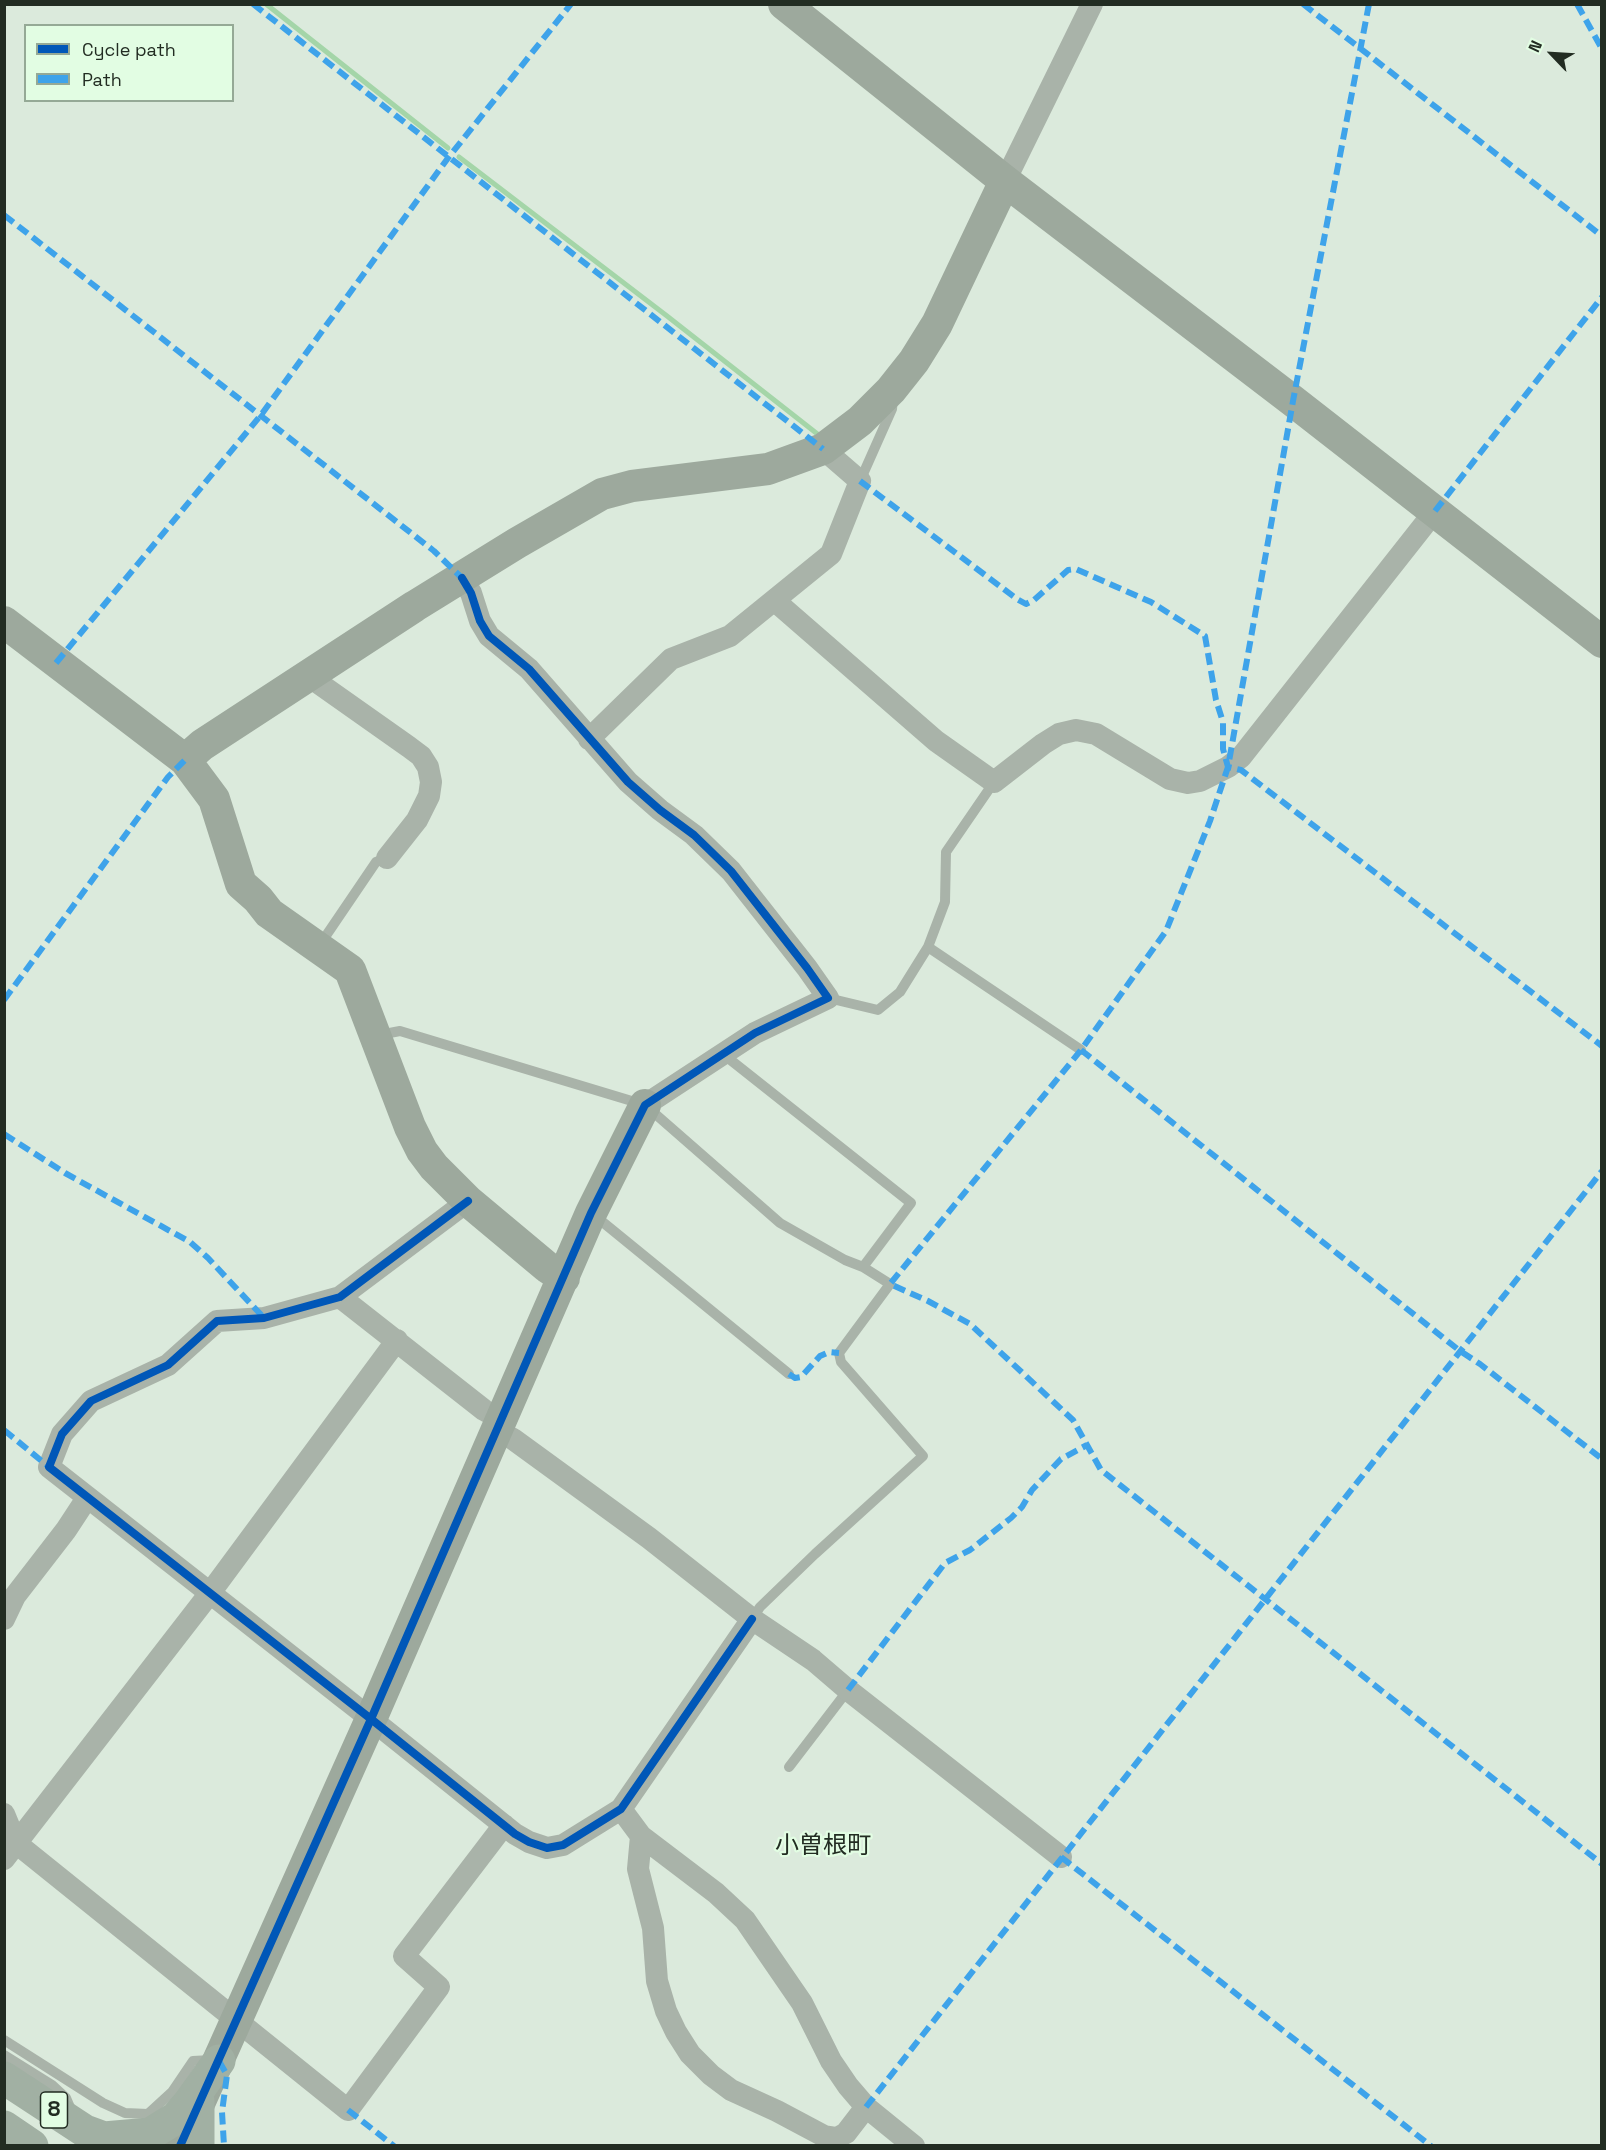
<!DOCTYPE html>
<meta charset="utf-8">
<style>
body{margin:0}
#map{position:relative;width:1606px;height:2150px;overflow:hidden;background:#dbeadc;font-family:"Space Grotesk",sans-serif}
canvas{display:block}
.frame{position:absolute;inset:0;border:6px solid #222c22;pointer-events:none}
.legend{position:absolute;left:24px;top:24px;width:210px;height:78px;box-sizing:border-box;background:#e2fde3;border:2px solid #95a996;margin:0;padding:8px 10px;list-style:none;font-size:18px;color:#222c22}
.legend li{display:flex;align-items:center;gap:12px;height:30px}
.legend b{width:30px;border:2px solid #95a996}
.north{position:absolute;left:1522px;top:24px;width:60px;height:60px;-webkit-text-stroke:4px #e2fde3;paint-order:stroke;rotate:295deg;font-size:16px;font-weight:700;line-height:24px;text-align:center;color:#222c22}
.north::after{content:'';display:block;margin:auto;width:21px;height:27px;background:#222c22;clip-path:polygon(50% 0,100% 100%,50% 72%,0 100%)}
</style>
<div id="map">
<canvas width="1606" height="2150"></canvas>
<div class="frame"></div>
<ul class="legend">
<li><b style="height:8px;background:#0057b8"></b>Cycle path</li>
<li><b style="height:8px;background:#3ea3ea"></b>Path</li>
</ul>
<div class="north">N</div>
</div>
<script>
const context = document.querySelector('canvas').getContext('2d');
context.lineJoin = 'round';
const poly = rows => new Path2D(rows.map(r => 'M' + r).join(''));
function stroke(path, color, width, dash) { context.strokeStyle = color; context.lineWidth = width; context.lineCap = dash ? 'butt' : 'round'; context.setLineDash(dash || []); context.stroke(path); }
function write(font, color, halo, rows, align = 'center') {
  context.font = font + ' "Space Grotesk","Noto Sans JP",sans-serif'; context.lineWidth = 4.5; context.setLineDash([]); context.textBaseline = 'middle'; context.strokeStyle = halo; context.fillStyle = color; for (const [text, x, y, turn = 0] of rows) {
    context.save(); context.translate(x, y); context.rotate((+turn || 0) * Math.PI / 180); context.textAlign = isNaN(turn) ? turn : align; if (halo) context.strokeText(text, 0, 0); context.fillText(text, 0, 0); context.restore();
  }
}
stroke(poly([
 [266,4,448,148],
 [459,157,667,316,820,436]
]), '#a4d5a8', 5);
stroke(poly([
 [860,481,892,409,893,398],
 [319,946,376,862,387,858],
 [928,947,1081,1050],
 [828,998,878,1010,900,992,928,947,945,902,946,852,994,782],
 [379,1035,400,1031,645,1105,780,1223,845,1260,863,1267,890,1284,839,1353,841,1362,923,1456,815,1554,760,1607,752,1619],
 [723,1054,911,1203,863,1267],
 [594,1215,789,1374],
 [789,1767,848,1690],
 [4,2040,103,2103,125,2113,148,2114,172,2092,193,2061,211,2060],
 [4,2055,52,2085,66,2098,72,2112]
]), '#a9b3a9', 10);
stroke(poly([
 [1005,181,1092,4],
 [462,578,471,593,480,621,489,636,529,669,628,782,660,810,694,835,731,871,807,968,828,998,755,1033,645,1105],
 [775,601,936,741,994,782,1043,744,1059,734,1076,730,1096,734,1170,779,1188,783,1200,781,1228,767,1241,757,1435,511],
 [307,675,409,747,421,756,428,767,431,782,429,796,417,820,387,858],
 [589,739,671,659,730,636,831,554,860,481,823,449],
 [468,1201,340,1297,264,1318,217,1321,168,1365,91,1401,62,1434,49,1467,371,1719,515,1834,529,1842,547,1848,563,1845,621,1809,752,1619],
 [340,1297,484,1410,500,1419],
 [496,1430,513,1439,649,1538,752,1619,813,1660,848,1690,1061,1857],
 [4,1619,15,1596,66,1530,87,1498],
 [621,1809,641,1836,716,1893,745,1920,802,2003,831,2061,848,2086,866,2107,914,2146],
 [4,1814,16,1843,348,2110,439,1987,404,1956,504,1825],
 [641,1836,638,1869,653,1928,657,1981,666,2011,676,2032,690,2054,711,2075,731,2090,777,2111,824,2136,837,2138,846,2133,866,2107],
 [4,1859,210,1593,397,1340]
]), '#a9b3a9', 22);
stroke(poly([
 [784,4,1005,181,1293,401,1602,642],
 [4,622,185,760,214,799,241,884,258,899,269,913,350,970,410,1127,422,1151,434,1167,468,1201,547,1267,564,1278],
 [185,760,202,745,415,606,517,543,602,494,632,486,768,469,823,449,860,421,891,390,914,361,937,324,1005,181],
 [180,2146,371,1719,591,1213,645,1105]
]), '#9da99d', 32);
stroke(poly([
 [4,2078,85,2131,101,2145],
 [4,2127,32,2146],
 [85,2131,104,2138,150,2134,176,2118,189,2103,219,2061],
 [198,2146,198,2101]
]), '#a1b0a3', 33);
stroke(poly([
 [253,4,823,449],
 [1303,4,1602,236],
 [1369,4,1293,401,1228,767,1210,821,1166,931,1081,1050,890,1284,928,1301,970,1324,1073,1420,1101,1470,1602,1864],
 [1577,4,1602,49],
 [4,215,434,551,462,578],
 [860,481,1017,599,1026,604,1034,600,1068,570,1076,569,1151,602,1205,636,1216,700,1223,722,1223,749,1228,767,1241,770,1602,1046],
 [1435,511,1602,297],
 [56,663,261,415,448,158,571,4],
 [4,1000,168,777,185,760],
 [1081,1050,1460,1351,1480,1364,1602,1459],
 [4,1134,65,1173,190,1242,208,1258,264,1318],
 [789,1374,795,1378,801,1377,820,1356,829,1352,839,1353],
 [4,1430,49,1467],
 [848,1690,945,1563,970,1550,1011,1518,1022,1507,1032,1490,1061,1459,1087,1445],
 [1061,1857,1431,2146],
 [219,2061,227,2075,222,2112,224,2146],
 [866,2107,1602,1171],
 [348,2110,394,2146]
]), '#3ea3ea', 6, [12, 6]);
stroke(poly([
 [468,1201,340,1297,264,1318,217,1321,168,1365,91,1401,62,1434,49,1467,371,1719,515,1834,529,1842,547,1848,563,1845,621,1809,752,1619],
 [180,2146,371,1719,591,1213,645,1105,755,1033,828,998,807,968,731,871,694,835,660,810,628,782,529,669,489,636,480,621,471,593,462,578]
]), '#0057b8', 8);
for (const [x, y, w] of [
 [54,2110,27]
]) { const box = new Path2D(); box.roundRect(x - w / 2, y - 18, w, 36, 4.5); context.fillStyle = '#e2fde3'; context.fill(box); stroke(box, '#222c22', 1.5); }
write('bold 21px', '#222c22', null, [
 ["8",54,2110]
]);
write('24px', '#222c22', '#e2fde3', [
 ["小曽根町",823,1846]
]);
</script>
